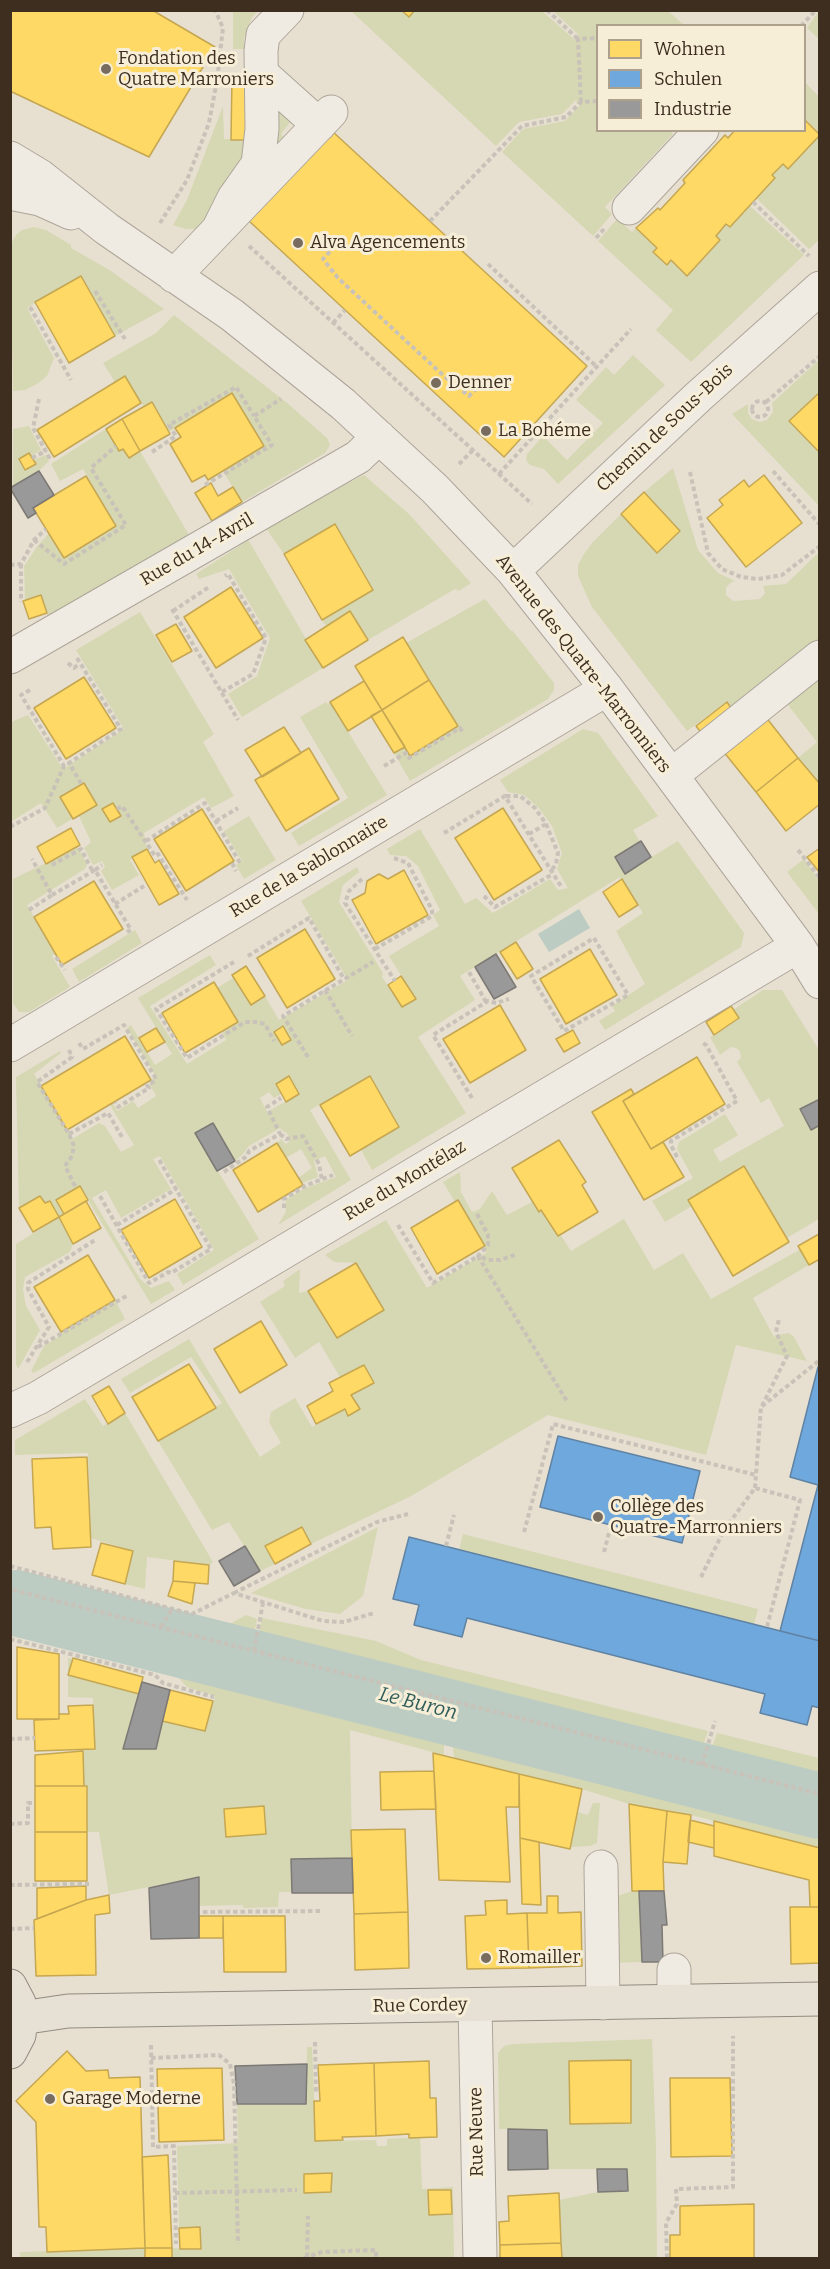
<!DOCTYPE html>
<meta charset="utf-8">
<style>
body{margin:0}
#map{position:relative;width:830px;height:2269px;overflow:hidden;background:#e7e0d1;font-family:Bitter,serif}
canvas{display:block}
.frame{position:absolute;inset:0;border:12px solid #3d2e20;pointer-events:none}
.legend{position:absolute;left:596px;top:24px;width:210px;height:108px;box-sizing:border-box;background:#f7eed8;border:2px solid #ada18e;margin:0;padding:8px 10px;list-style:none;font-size:18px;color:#3d2e20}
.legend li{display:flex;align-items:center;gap:12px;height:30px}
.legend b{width:30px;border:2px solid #ada18e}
</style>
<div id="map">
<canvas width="830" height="2269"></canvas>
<div class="frame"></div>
<ul class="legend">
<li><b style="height:16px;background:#ffd966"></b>Wohnen</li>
<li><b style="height:16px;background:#6fa8dc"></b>Schulen</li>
<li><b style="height:16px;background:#999"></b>Industrie</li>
</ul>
</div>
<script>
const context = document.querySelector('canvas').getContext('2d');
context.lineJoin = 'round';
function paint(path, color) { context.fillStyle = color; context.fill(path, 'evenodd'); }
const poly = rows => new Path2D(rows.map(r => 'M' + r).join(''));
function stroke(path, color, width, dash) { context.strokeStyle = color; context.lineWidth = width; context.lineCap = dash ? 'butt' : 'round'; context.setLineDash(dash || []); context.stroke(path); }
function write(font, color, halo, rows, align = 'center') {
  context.font = font + ' Bitter,serif'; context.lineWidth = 6; context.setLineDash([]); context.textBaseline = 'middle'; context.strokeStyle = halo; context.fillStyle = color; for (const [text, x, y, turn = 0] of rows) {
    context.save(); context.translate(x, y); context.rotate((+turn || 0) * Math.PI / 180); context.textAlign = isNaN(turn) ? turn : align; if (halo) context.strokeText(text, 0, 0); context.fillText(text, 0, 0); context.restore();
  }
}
paint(poly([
 [415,10,542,11,575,40,575,36,579,35,553,11,668,11,684,25,598,26,598,130,670,130,673,134,605,207,612,214,593,236,502,152,523,129,565,121,581,104,577,104,576,100,562,114,519,122,496,146,351,11,401,11,409,17],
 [233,11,258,11,252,17,244,38,244,49,233,49],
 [819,11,819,39,807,28],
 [805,82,819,97,819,133,805,119,806,113,805,110],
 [270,97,297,113,281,134,291,145,266,166],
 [223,106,224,139,252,140,213,216,196,229,186,229,173,225,187,200],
 [819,135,819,240,809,249,756,198,775,179,772,175,783,164],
 [750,206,804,255,691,362,656,330,673,310,598,241,617,219,632,232,636,228,657,248,653,252,666,265,671,260,687,276,720,241,716,236,726,224,730,227],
 [34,227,46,230,71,245,71,248,111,271,164,309,115,336,81,276,27,308,54,358,47,376,37,384,25,390,13,391,10,250,13,240,17,234,22,230],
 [174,315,286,402,327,438,330,445,325,453,242,502,223,471,264,446,232,393,169,432,152,403,144,407,125,377,115,382,103,363,156,333],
 [633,355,665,385,558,484,544,469,530,465,526,460,527,454,543,436,567,460,603,423,576,400,606,367,614,375],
 [819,360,819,392,789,421,819,453,819,506,732,414,748,404,748,413,752,419,760,422,767,420,773,412,772,403],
 [29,426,41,450,31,456,29,453,19,459,25,470,36,464,34,460,45,455,49,461,39,471,13,487,13,429],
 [106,429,119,451,123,449,128,458,140,451,189,535,49,620,41,596,25,601,24,566,37,547,49,533,116,526,83,469,60,481,51,464],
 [673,468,698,550,718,573,735,581,730,583,726,588,726,595,733,601,760,599,765,593,763,586,786,584,816,555,819,554,819,644,733,711,726,702,687,731,592,607,578,576,578,565,584,554,592,543,621,514,657,552,680,531,644,492],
 [364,475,409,514,471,583,459,591,455,589,368,640,350,611,326,626,322,620,373,590,335,524,284,554,265,527],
 [247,541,249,541,323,668,242,717,228,694,257,676,270,638,229,569,199,579,196,574],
 [485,599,511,631,512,630,554,683,554,690,548,699,410,781,394,753,405,747,458,726,406,643],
 [140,612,214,734,203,742,234,796,211,808,204,797,144,833,147,849,130,860,139,875,112,890,101,871,105,867,102,861,93,865,84,848,91,842,79,816,97,805,84,783,60,797,72,819,57,828,41,803,12,821,11,722,28,715,63,769,124,729,76,650],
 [819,672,819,784,798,758,817,742,784,700],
 [326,702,328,704,330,702,387,795,299,846,291,833,348,798,300,717],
 [583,729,598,733,658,816,633,830,640,842,615,857,625,873,678,841,744,933,741,947,605,1030,599,1021,615,1011,612,1006,645,984,616,931,643,913,620,877,460,976,475,1000,418,1037,466,1113,372,1170,361,1150,399,1127,370,1076,310,1110,351,1180,278,1225,286,1212,286,1200,306,1188,336,1177,325,1156,314,1161,318,1177,302,1183,298,1178,312,1168,301,1149,286,1158,277,1143,281,1139,286,1144,291,1140,286,1132,284,1132,280,1128,249,1146,243,1154,235,1161,213,1123,195,1133,259,1239,183,1285,177,1274,214,1250,160,1156,153,1159,171,1189,121,1218,106,1190,92,1198,140,1279,151,1288,169,1281,175,1290,151,1304,80,1187,57,1199,64,1214,59,1217,73,1244,70,1252,25,1277,23,1289,26,1306,40,1330,18,1369,16,1364,16,1244,59,1217,50,1201,45,1203,40,1196,19,1208,21,1212,19,1212,16,1077,60,1051,61,1053,34,1074,72,1139,99,1123,105,1126,121,1152,134,1145,110,1105,113,1103,117,1111,133,1101,138,1108,156,1096,150,1085,151,1080,156,1077,127,1028,131,1025,155,1065,172,1054,138,998,210,955,216,965,150,1006,187,1064,226,1040,222,1031,238,1022,217,988,233,978,251,1005,265,996,279,1020,348,980,301,901,357,867,359,872,343,885,339,902,383,973,382,977,402,1007,416,999,389,956,439,926,433,915,440,910,418,866,406,856,390,855,387,849,420,829,465,904,476,898,493,913,550,879,558,890,568,888,557,869,562,853,552,826,538,807,524,795,508,792,500,780],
 [289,1076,299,1094,267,1112,260,1098,269,1092,274,1098,281,1094,276,1084],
 [249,816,276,860,244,879,236,865,242,861,224,831],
 [78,847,87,865,85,869,27,905,55,954,52,956,70,987,29,1012,19,1012,13,1003,13,879],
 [804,859,819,880,819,914,787,872],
 [135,930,142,943,79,982,72,969],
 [763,990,782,990,819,1050,819,1099,800,1110,811,1130,819,1125,819,1219,787,1238,744,1166,688,1200,692,1206,665,1222,652,1201,693,1178,677,1149,679,1142,725,1114,738,1135,713,1150,720,1162,784,1126,769,1098,761,1103,737,1062,741,1058,740,1051,736,1048,731,1047,720,1055,710,1037,739,1019,733,1010],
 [460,1172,461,1192,472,1212,480,1209,492,1191,507,1215,532,1202,539,1212,541,1210,557,1236,560,1234,571,1251,624,1219,654,1270,683,1253,711,1299,801,1249,819,1259,753,1298,774,1337,782,1334,789,1333,794,1337,807,1361,736,1345,706,1455,548,1415,411,1496,311,1544,301,1527,265,1546,275,1564,260,1571,229,1522,212,1530,158,1441,222,1403,191,1357,130,1393,121,1379,189,1339,260,1457,281,1443,269,1422,271,1412,295,1398,312,1427,345,1409,348,1415,359,1409,319,1342,295,1358,260,1302,285,1286,283,1281,300,1269,299,1293,308,1291,336,1338,384,1310,356,1263,334,1262,325,1255,386,1220,427,1288,486,1253,485,1246,458,1201,455,1202,443,1182],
 [115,1300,125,1319,34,1373,31,1371,44,1346,62,1335,61,1332],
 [85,1399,103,1426,125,1413,213,1562,209,1565,147,1557,145,1589,125,1584,133,1551,91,1538,88,1453,15,1455,15,1440],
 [378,1527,363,1596,340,1614,306,1609,251,1593],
 [463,1534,758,1609,754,1624,459,1550],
 [13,1582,76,1591,166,1615,161,1623,13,1586],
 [13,1612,441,1723,441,1744,444,1745,444,1755,350,1730,352,1858,291,1860,292,1892,279,1892,278,1907,244,1908,242,1905,199,1906,199,1877,109,1895,99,1832,87,1832,87,1786,84,1786,83,1751,95,1748,93,1698,68,1697,68,1658,72,1659,68,1675,139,1694,162,1721,205,1731,215,1696,187,1687,176,1675,35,1640,13,1637],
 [263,1806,266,1833,226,1837,224,1809],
 [246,1615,257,1619,252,1646,175,1627,179,1619,221,1629],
 [262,1618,376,1641,421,1660,708,1731,698,1760,257,1647],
 [451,1727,819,1821,819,1848,691,1815,629,1804,582,1789,454,1758],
 [717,1733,819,1758,819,1791,707,1762],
 [593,1803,600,1803,597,1843,590,1846,571,1847,578,1812,588,1815],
 [632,1891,639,1891,642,1962,612,1963,609,1899],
 [652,2039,656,2145,657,2258,562,2258,559,2200,598,2192,628,2191,627,2169,548,2169,547,2130,499,2129,498,2053,504,2046,513,2044],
 [631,2060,631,2123,570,2124],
 [307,2047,312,2047,316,2141,376,2140,377,2146,387,2146,387,2139,420,2137,422,2189,453,2187,454,2258,172,2258,172,2248,200,2249,179,2228,177,2146,238,2143,237,2104,306,2104],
 [145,2248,145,2258,20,2258,20,2252]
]), '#d6d7b3');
paint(poly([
 [579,909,590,928,549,952,538,934]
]), '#bcccc2');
const homes = poly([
 [10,10,152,10,215,47,149,157,10,91,10,10],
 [401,10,415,10,409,17,401,10],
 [232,76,253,76,252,140,231,140,232,76],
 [804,119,820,135,788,169,783,164,772,175,775,178,730,227,726,224,716,236,720,240,687,276,671,260,667,265,653,252,657,248,636,228,658,208,660,210,685,183,683,180,725,135,728,138,735,130,804,130,804,119],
 [332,131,587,366,504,457,249,221,332,131],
 [81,276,115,336,69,363,35,302,81,276],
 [125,376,141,403,54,457,37,430,125,376],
 [820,392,820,453,789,421,820,392],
 [232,393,264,446,208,480,205,475,192,482,170,444,181,437,175,428,232,393],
 [152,402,170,434,140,451,122,419,152,402],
 [122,419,140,451,129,458,123,449,119,451,106,429,122,419],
 [29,453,36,464,25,470,19,459,29,453],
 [764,475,802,523,746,567,707,518,723,505,719,500,744,480,749,487,764,475],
 [86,476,116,526,64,558,33,508,86,476],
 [211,483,218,496,233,487,242,502,212,521,195,493,211,483],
 [644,492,680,531,657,553,621,514,644,492],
 [335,524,373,590,322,620,284,554,335,524],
 [231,587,263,638,216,668,184,617,231,587],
 [41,595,47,613,29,619,23,601,41,595],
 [350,611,368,640,323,668,305,640,350,611],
 [176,624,192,651,172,662,156,635,176,624],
 [403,637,429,680,382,710,355,666,403,637],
 [84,677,116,728,66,759,34,708,84,677],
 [429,680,458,726,410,756,382,710,429,680],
 [364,681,382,710,348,731,330,702,364,681],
 [727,702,733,711,703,735,696,726,727,702],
 [382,710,405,747,394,753,371,716,382,710],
 [765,716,798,758,756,792,723,751,765,716],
 [284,727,301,753,262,777,245,750,284,727],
 [309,748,339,799,286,831,255,780,309,748],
 [798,758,820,784,820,804,786,831,756,792,798,758],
 [84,783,97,805,73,819,60,797,84,783],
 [113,803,121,816,110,822,102,809,113,803],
 [503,808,542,870,494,900,455,838,503,808],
 [202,809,234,861,186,891,154,839,202,809],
 [71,828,80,845,46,864,37,847,71,828],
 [820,848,820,873,807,857,820,848],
 [147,849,155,863,159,860,179,894,159,905,132,857,147,849],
 [404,870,428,915,376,944,352,900,365,893,367,881,379,874,388,879,404,870],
 [622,879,638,905,619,917,603,892,622,879],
 [94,881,123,929,62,965,34,917,94,881],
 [305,929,335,979,287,1008,257,958,305,929],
 [516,942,533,969,517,979,500,952,516,942],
 [590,949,617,995,566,1024,540,979,590,949],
 [246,966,265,996,251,1005,232,975,246,966],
 [401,976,416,999,402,1007,388,985,401,976],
 [214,982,238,1022,185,1053,162,1013,214,982],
 [500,1005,526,1050,470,1083,443,1039,500,1005],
 [731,1006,739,1018,714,1035,706,1022,731,1006],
 [283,1026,291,1040,282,1045,274,1032,283,1026],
 [156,1028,165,1042,147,1052,139,1038,156,1028],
 [573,1030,580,1043,564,1052,556,1039,573,1030],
 [125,1036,151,1080,67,1130,41,1086,125,1036],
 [697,1057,725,1104,651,1149,623,1101,697,1057],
 [289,1076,299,1094,286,1102,276,1084,289,1076],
 [370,1076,399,1127,350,1156,320,1105,370,1076],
 [631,1089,634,1094,623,1101,651,1149,663,1142,684,1177,644,1200,592,1112,631,1089],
 [559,1140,586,1182,582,1185,598,1212,558,1236,541,1210,539,1212,512,1168,559,1140],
 [277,1143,303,1185,258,1212,233,1170,277,1143],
 [744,1166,789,1242,733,1276,688,1200,744,1166],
 [80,1186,88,1200,64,1214,56,1200,80,1186],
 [40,1196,45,1203,50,1201,59,1217,33,1232,19,1208,40,1196],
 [175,1199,202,1247,149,1278,121,1230,175,1199],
 [458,1200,485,1246,437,1274,411,1228,458,1200],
 [86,1201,101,1228,73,1244,59,1217,86,1201],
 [819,1234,820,1259,809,1265,798,1246,819,1234],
 [88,1255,115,1300,61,1332,34,1287,88,1255],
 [356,1263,384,1310,337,1338,308,1291,356,1263],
 [261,1321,287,1365,240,1393,214,1349,261,1321],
 [189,1364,216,1408,158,1441,132,1397,189,1364],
 [364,1365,374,1383,351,1395,360,1409,348,1416,345,1409,316,1424,307,1406,333,1391,329,1383,364,1365],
 [109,1386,125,1413,108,1424,92,1396,109,1386],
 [87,1457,91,1547,53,1549,51,1527,35,1528,32,1459,87,1457],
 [302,1527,311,1544,275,1564,265,1546,302,1527],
 [101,1543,133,1551,125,1584,92,1575,101,1543],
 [174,1561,209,1565,208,1584,173,1581,174,1561],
 [173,1581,195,1583,192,1604,168,1596,173,1581],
 [17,1647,59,1654,59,1719,17,1719,17,1647],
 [73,1658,143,1677,139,1694,68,1675,73,1658],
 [170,1690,213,1701,205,1731,162,1721,170,1690],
 [93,1705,95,1749,35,1751,34,1720,59,1719,59,1714,69,1714,68,1706,93,1705],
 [83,1751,84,1786,35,1786,35,1755,83,1751],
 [433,1753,519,1774,519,1807,506,1807,510,1882,439,1880,433,1753],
 [434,1771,436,1809,381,1810,380,1772,434,1771],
 [519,1774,582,1789,570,1849,520,1838,519,1774],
 [35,1786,87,1786,87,1832,35,1832,35,1786],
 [629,1804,667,1811,663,1862,664,1891,632,1891,629,1804],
 [264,1806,266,1834,226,1837,224,1809,264,1806],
 [667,1811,691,1815,687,1864,663,1862,667,1811],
 [690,1820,714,1826,714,1848,688,1842,690,1820],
 [714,1821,820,1848,820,1907,810,1907,809,1880,714,1856,714,1821],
 [405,1829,408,1912,354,1914,351,1830,405,1829],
 [35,1832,87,1832,87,1881,35,1881,35,1832],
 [520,1838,539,1842,541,1905,522,1904,520,1838],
 [86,1886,86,1900,37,1919,37,1888,86,1886],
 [109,1895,110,1913,95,1915,96,1975,36,1976,34,1920,86,1900,109,1895],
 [547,1896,558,1896,558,1913,581,1912,582,1966,529,1968,527,1913,547,1913,547,1896],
 [507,1900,507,1914,527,1913,529,1968,467,1969,465,1916,486,1915,485,1901,507,1900],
 [790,1907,820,1907,820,1963,791,1964,790,1907],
 [408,1912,409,1968,355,1970,354,1914,408,1912],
 [199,1916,223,1916,223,1938,199,1938,199,1916],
 [223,1916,285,1916,286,1972,224,1972,223,1916],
 [67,2051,86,2071,108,2070,109,2078,140,2077,145,2248,47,2252,46,2227,39,2227,36,2122,16,2101,67,2051],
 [631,2060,631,2123,570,2124,569,2061,631,2060],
 [429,2061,430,2098,436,2098,437,2137,409,2138,409,2134,376,2136,374,2063,429,2061],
 [374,2063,376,2136,342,2137,343,2140,315,2141,314,2101,320,2101,318,2065,374,2063],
 [222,2068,224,2140,159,2142,157,2069,222,2068],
 [670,2078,730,2078,732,2156,671,2157,670,2078],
 [168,2155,172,2248,145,2248,142,2157,168,2155],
 [332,2173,331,2192,304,2193,304,2174,332,2173],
 [428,2190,451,2190,452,2214,429,2215,428,2190],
 [559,2193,561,2243,500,2245,499,2222,509,2221,508,2196,559,2193],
 [754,2204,754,2258,670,2258,670,2235,680,2235,680,2206,754,2204],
 [200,2227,201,2249,180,2249,179,2228,200,2227],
 [561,2243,562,2258,500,2258,500,2245,561,2243],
 [145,2248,172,2248,172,2258,145,2258,145,2248]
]);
paint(homes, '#ffd966');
stroke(homes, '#c5a651', 1.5);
const schools = poly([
 [818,1367,820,1367,820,1641,780,1631,818,1485,790,1477,818,1367],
 [558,1436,700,1471,682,1543,540,1507,558,1436],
 [409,1537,820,1641,820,1708,812,1706,807,1725,760,1713,765,1694,467,1618,462,1637,414,1625,419,1605,393,1599,409,1537]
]);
paint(schools, '#6fa8dc');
stroke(schools, '#6083a4', 1.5);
const industry = poly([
 [39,471,54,495,33,508,36,513,28,518,10,488,39,471],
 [641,841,651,857,625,874,615,857,641,841],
 [496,954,516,987,494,999,475,967,496,954],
 [820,1099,820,1125,811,1130,800,1109,820,1099],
 [213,1123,235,1161,217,1171,195,1133,213,1123],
 [245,1546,260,1571,234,1586,219,1561,245,1546],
 [142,1682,170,1690,156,1749,123,1749,142,1682],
 [352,1858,353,1893,292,1893,291,1859,352,1858],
 [199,1877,199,1938,151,1939,149,1888,199,1877],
 [639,1891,664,1891,667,1925,662,1925,663,1962,642,1962,639,1891],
 [307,2064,306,2104,237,2104,235,2066,307,2064],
 [508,2129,547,2130,548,2169,508,2170,508,2129],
 [597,2169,627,2169,628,2191,598,2192,597,2169]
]);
paint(industry, '#999');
stroke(industry, '#7d7975', 1.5);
stroke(poly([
 [16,1603,820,1806]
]), '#bcccc2', 66);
const minor = poly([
 [261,73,319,125],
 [10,158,40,176,107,229,232,315,343,404,435,489,513,571,607,689,752,884,798,946,820,982],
 [10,193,40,199,71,213],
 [629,208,702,130],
 [218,230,234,198,258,164,262,129,261,51,263,35,287,10],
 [174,276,331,112],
 [513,571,699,396,820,288],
 [10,657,358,457,379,437],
 [672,775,820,657],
 [10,1045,607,689],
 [10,1411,38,1398,798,946],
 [601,1867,603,2003],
 [674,1970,674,2001],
 [475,2005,480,2258]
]);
const major = poly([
 [10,1986,19,2003,21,2018,19,2035,10,2052],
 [21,2018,68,2011,820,1999]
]);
stroke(minor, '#ada599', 35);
stroke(major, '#928b80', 35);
stroke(poly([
 [547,10,578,39],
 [801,26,816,10],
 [581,102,578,39,598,38],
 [753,202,809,256],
 [430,221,522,126,566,117,581,102,598,101],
 [160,223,187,180,209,123,217,80,223,28,215,10],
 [596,238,604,229],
 [249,246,532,504],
 [335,246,323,259,338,278,445,377,469,396,483,382],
 [488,264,596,366],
 [95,291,125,339],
 [30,307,71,380],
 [333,323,345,310],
 [39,399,33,428,50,459],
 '752 409a8 8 0 1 1 16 0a8 8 0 1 1-16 0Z',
 [766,402,820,356],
 [152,452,176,436,169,425,236,387,254,416],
 [32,458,46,451],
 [459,464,473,450],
 [773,471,820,525],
 [690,472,708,553,722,569,741,577,758,579,782,575,820,546],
 [499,474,631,329],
 [205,485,272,445,254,416,281,399],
 [34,540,64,564,126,525,91,468,116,446],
 [21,564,21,602],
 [10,565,21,564,34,540,46,529],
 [172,609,238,720],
 [173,611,209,587],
 [77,658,121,729,69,763,82,785],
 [68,663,74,668,79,664],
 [30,690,21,695,64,766,69,763],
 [222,692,253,674,266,638,228,574,225,576],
 [384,766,406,753,409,758,460,728,464,734],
 [506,796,520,796,535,808,546,824,558,853,556,864,551,871],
 [117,809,122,806,155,856,158,854,187,900],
 [216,821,238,808],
 [10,827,45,808,64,766],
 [444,833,505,796,562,888],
 [529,834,546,824],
 [146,841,205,803,239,861,233,865,236,871],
 [798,850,820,878],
 [52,865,81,849,93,872],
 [95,870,102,865],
 [362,879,349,891,345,903,395,981],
 [52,895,95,870,131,930,127,932],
 [484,896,495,907,553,874],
 [115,904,144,886],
 [29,910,52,895,32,859],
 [594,938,628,995,564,1031,531,976,594,938],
 [375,949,432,916,432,910,408,863,394,858],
 [248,956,309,918,344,979],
 [56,957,65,970],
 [234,962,156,1009,187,1058,245,1022,255,1022,265,1024,274,1041],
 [469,972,486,1002],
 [325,990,352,1036],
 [79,1043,83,1049,124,1025,155,1077,155,1081,147,1085,149,1088,118,1107,115,1102],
 [69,1050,72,1057,37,1082,69,1134,74,1146,72,1156,65,1166,76,1188],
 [308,1057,283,1016,373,962],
 [472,1098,433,1035,488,1001,496,1003,509,999],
 [69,1134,108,1113,123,1139],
 [280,1134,286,1139,303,1136,319,1164,322,1180],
 [677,1157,671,1145,671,1141,737,1101,706,1045,703,1043],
 [224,1172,247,1156,249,1151,280,1134,267,1107,281,1098],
 [100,1196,149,1283,168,1272,171,1273,211,1249,158,1158],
 [284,1208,284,1199,307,1185,333,1175],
 [477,1214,488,1235,488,1245,478,1256,488,1260,500,1260,515,1255],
 [117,1225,176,1189],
 [398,1225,433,1283,478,1256,568,1403],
 [38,1347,128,1295],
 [27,1362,49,1327,28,1289,28,1283,95,1240],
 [762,1406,787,1356,776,1332,779,1319],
 [755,1488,761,1407,820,1360],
 [524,1532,553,1424,756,1475],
 [446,1546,454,1515],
 [604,1552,611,1525],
 [10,1566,192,1614,234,1593,323,1621,344,1622,374,1613],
 [701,1577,724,1530,755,1488,800,1500,767,1627],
 [13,1590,820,1794],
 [234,1593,377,1522,408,1514],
 [161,1627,172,1609],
 [10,1639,155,1675,163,1683,214,1697],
 [254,1651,263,1603],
 [10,1739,35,1738],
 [702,1765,715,1721],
 [10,1824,28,1823,28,1803,35,1803],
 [10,1885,89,1884],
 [203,1912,320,1911],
 [10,1929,34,1928],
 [315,2042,316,2094],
 [151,2045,153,2147,174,2146,176,2244],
 [151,2058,219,2055,230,2064,234,2084,238,2244],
 [175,2193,297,2190],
 [307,2257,308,2216],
 [304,2258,322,2252,376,2250,376,2258],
 [667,2258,666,2223,677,2204,676,2189,733,2187,733,2036]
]), '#c8c2b9', 4, [4.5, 3]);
stroke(minor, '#efebe3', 33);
stroke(major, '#e6e1d4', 33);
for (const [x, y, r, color] of [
 [106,69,6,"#786c5e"],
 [298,243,6,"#786c5e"],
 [436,383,6,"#786c5e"],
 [486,431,6,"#786c5e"],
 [598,1517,6,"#786c5e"],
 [486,1958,6,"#786c5e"],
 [50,2099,6,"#786c5e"]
]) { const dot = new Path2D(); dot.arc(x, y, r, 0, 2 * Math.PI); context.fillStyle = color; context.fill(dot); stroke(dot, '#f7eed8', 2); }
write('18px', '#3d2e20', '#f7eed8', [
 ["Fondation des",118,59],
 ["Quatre Marroniers",118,80],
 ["Alva Agencements",310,243],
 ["Denner",448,383],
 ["La Bohéme",498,431],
 ["Collège des",610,1507],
 ["Quatre-Marronniers",610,1528],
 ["Romailler",498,1958],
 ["Garage Moderne",62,2099]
], 'left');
write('18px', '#3d2e20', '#f7eed8', [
 ["Chemin de Sous-Bois",665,428,-43],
 ["Rue du 14-Avril",197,550,-30],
 ["Avenue des Quatre-Marronniers",583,664,52],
 ["Rue de la Sablonnaire",309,867,-31],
 ["Rue du Montélaz",405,1181,-31],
 ["Rue Cordey",420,2006,-1],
 ["Rue Neuve",477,2132,-91]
]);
write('italic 20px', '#2f5d5a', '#f7eed8', [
 ["Le Buron",418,1704,14]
]);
</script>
